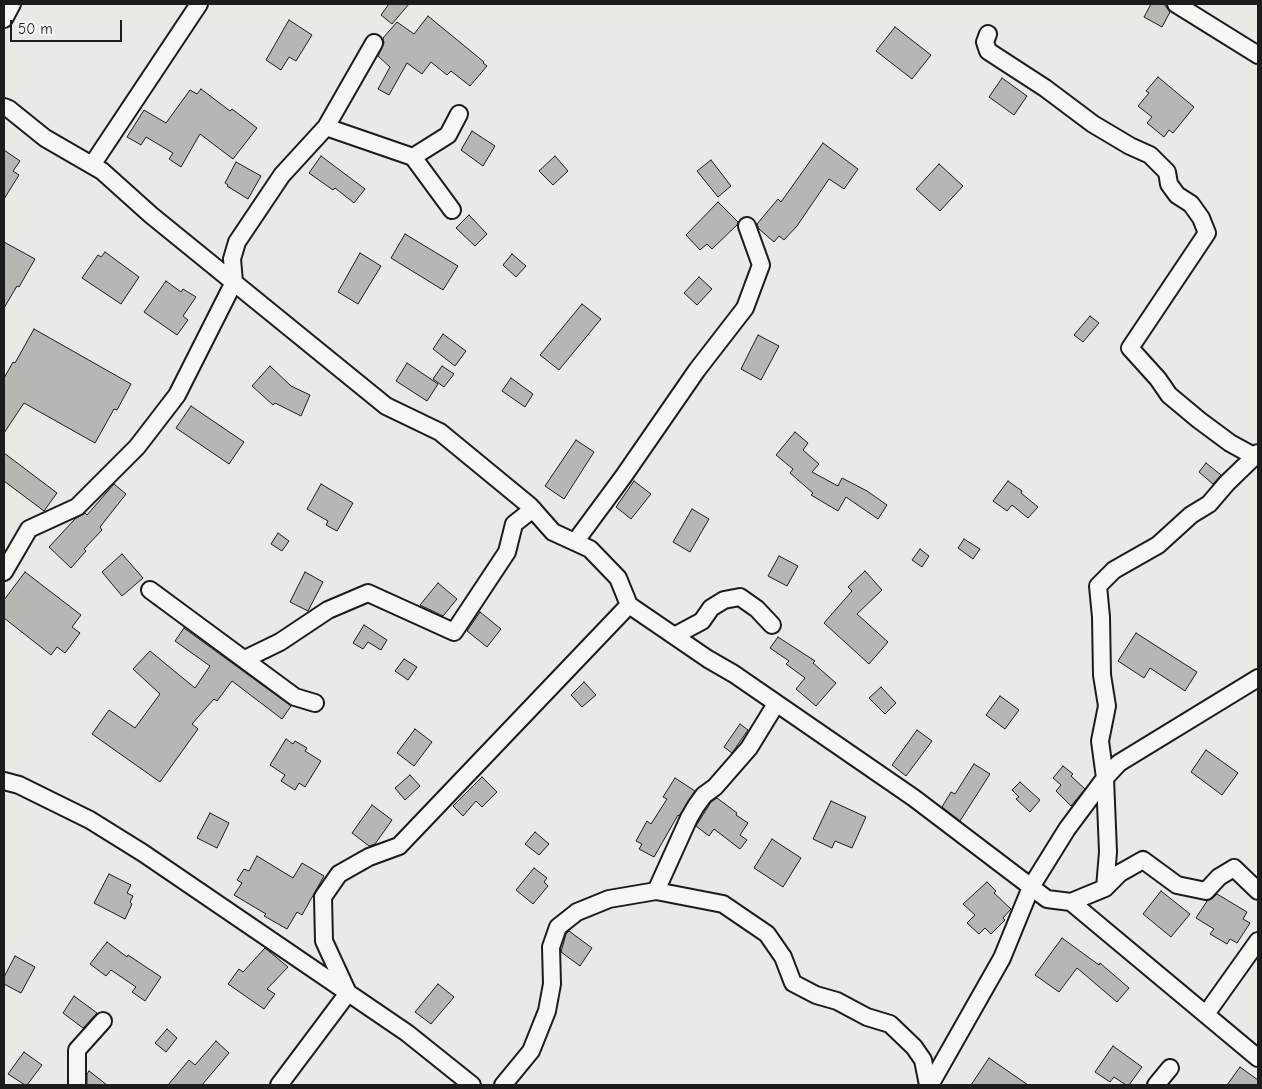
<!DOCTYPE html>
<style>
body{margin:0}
#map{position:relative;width:1262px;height:1089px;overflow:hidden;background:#e9e9e5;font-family:"Comic Neue",sans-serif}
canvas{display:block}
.frame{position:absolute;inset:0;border:5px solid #1c1c1c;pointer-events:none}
.scale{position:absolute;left:10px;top:20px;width:112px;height:22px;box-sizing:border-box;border:2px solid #1c1c1c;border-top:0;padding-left:6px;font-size:15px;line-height:18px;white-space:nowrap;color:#1c1c1c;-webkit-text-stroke:4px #f6f6f2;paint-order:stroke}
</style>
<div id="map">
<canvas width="1262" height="1089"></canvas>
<div class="frame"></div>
<div class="scale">50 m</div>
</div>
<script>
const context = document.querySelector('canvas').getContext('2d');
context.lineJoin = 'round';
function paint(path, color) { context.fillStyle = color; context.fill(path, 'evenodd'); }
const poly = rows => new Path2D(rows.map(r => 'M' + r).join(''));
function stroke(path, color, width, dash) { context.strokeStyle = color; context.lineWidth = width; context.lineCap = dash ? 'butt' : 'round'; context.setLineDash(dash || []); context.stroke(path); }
const building = poly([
 [389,4,409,4,392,24,381,15,389,4],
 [1151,4,1164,4,1170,12,1162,27,1144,17,1151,4],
 [428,16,484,62,483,63,487,66,470,86,451,71,447,75,431,62,422,74,407,63,389,95,378,89,390,67,378,56,384,43,383,38,397,22,414,34,428,16],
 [289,20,312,35,296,61,289,57,281,70,266,60,289,20],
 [895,27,931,55,912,79,876,51,895,27],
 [1158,77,1194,107,1173,133,1169,130,1164,137,1147,123,1152,117,1138,106,1149,93,1146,91,1158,77],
 [1002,78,1027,96,1014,115,989,97,1002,78],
 [201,89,230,111,232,109,257,128,233,159,200,134,181,167,169,159,173,153,146,137,141,145,127,137,144,110,166,123,190,90,197,94,201,89],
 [472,131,495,146,483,166,461,150,472,131],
 [823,143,858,169,844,189,829,179,797,226,784,240,779,236,774,242,759,229,757,224,778,199,781,202,823,143],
 [4,150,20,161,13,171,19,175,4,199,4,150],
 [321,156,365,189,354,203,335,188,333,190,309,173,321,156],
 [555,156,568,171,553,185,539,171,555,156],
 [711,160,731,186,718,197,697,171,711,160],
 [236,162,261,176,248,199,227,186,228,185,225,183,236,162],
 [939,164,963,186,940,211,916,189,939,164],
 [718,202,738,222,737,225,712,249,707,244,700,250,686,235,718,202],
 [469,215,487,234,475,246,456,228,469,215],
 [405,234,458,266,443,290,391,258,405,234],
 [4,242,35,259,19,287,17,286,4,308,4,242],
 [105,252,139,277,121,304,82,278,98,255,101,257,105,252],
 [360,253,381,266,358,304,338,292,360,253],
 [512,254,526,266,516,277,503,265,512,254],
 [699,277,712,289,697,305,684,293,699,277],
 [166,281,181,292,183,289,196,297,183,316,188,320,177,335,144,312,166,281],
 [582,304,601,319,559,370,540,355,582,304],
 [1090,316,1099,323,1083,342,1074,335,1090,316],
 [34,329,131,384,117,410,114,409,95,443,24,403,4,433,4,378,13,362,15,363,34,329],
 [443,334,466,351,455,366,433,349,443,334],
 [758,335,779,346,761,380,741,369,758,335],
 [407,363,438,384,427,401,396,381,407,363],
 [270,366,291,386,310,395,301,416,275,403,273,405,252,386,270,366],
 [442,366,454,374,444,387,433,379,442,366],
 [511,378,533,394,525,407,502,391,511,378],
 [191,406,244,442,229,464,176,428,191,406],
 [795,432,808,443,803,450,819,464,812,472,838,486,842,478,867,491,887,505,878,519,846,497,838,511,811,495,813,493,790,473,793,469,776,455,795,432],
 [576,440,594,452,564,499,545,486,576,440],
 [4,453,57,493,44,511,4,481,4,453],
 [1206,463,1221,475,1213,484,1199,472,1206,463],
 [634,481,651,494,631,519,616,507,634,481],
 [1008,481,1022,491,1021,493,1038,507,1028,518,1012,505,1007,511,993,501,1008,481],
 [114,484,126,494,100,527,102,530,84,549,86,551,71,568,49,547,75,519,85,513,87,515,114,484],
 [321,484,353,503,337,531,326,525,328,521,307,509,321,484],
 [692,509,709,519,690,552,673,542,692,509],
 [278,533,289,541,282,551,271,544,278,533],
 [964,539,980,549,973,559,958,548,964,539],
 [920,549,929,556,922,567,912,560,920,549],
 [122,554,143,578,122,596,102,572,122,554],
 [779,556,798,566,787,586,768,576,779,556],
 [865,571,882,590,857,614,888,642,869,664,824,623,852,591,848,587,865,571],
 [25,572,81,615,72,627,80,633,65,653,57,647,51,655,4,618,4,600,25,572],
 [305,572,323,582,308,611,290,602,305,572],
 [438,583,457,599,443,616,420,605,438,583],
 [480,612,501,629,487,647,467,631,480,612],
 [364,625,387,640,381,650,368,642,363,649,353,643,364,625],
 [184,628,291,706,282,719,232,681,217,701,214,699,192,724,198,729,160,782,92,734,109,710,135,728,160,694,133,669,150,651,195,688,210,666,175,641,184,628],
 [1136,633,1197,672,1185,691,1150,668,1144,678,1118,661,1136,633],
 [778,637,815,661,813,663,836,683,816,706,796,689,805,678,786,664,789,661,770,648,778,637],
 [404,659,417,667,408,680,395,671,404,659],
 [584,682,596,695,582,707,571,695,584,682],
 [881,687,896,703,885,714,869,698,881,687],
 [1000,696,1019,710,1005,729,986,715,1000,696],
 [740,724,748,730,732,753,724,747,740,724],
 [415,729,432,742,414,766,397,753,415,729],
 [917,730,932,741,906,776,892,765,917,730],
 [286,739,293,744,295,741,307,748,305,751,321,761,305,787,299,783,295,790,281,781,285,775,270,765,286,739],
 [1206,750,1238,773,1222,795,1191,772,1206,750],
 [974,764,990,774,960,821,942,807,951,792,955,794,974,764],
 [1063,766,1073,774,1071,776,1085,789,1071,806,1056,791,1061,785,1053,778,1063,766],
 [410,775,420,786,405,800,395,788,410,775],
 [482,777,497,792,482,807,476,801,463,816,453,806,482,777],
 [675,778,695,791,679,816,678,815,654,857,639,849,642,844,636,841,647,821,651,824,667,799,663,797,675,778],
 [1020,782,1040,800,1030,812,1016,799,1019,797,1012,790,1020,782],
 [717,798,737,813,736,815,748,823,740,835,747,840,740,849,714,829,709,836,696,826,711,802,717,798],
 [831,801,866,817,852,848,835,841,832,848,813,839,831,801],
 [372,805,392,820,375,844,369,846,352,833,372,805],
 [210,813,229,823,217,848,197,838,210,813],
 [535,832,549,844,539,855,525,844,535,832],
 [772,839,801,858,783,887,754,868,772,839],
 [257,856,293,878,302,863,324,876,302,915,297,912,287,929,264,916,266,914,234,895,242,883,237,880,244,869,249,871,257,856],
 [534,868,547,878,544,882,548,886,533,904,516,890,534,868],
 [109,874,131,885,127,893,133,896,130,902,132,904,125,919,94,903,109,874],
 [987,882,996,891,994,893,1011,909,1003,918,1005,920,991,934,985,928,979,934,967,923,975,915,963,904,987,882],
 [1161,891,1190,914,1171,937,1143,914,1161,891],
 [1217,894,1247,912,1243,919,1250,923,1237,943,1230,939,1227,944,1210,934,1214,929,1196,918,1207,901,1213,898,1217,894],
 [569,931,592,948,580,966,561,952,566,934,569,931],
 [1062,938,1099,965,1100,963,1129,988,1117,1002,1077,968,1059,992,1035,975,1062,938],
 [107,942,127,957,128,955,161,977,145,1001,132,992,136,987,111,970,106,976,90,964,107,942],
 [265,948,288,967,267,989,275,994,264,1009,228,984,239,969,243,972,265,948],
 [15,956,35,967,21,993,4,984,4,977,15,956],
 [438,984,454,997,431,1024,415,1012,438,984],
 [74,996,97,1013,83,1028,63,1013,74,996],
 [167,1029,177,1038,166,1052,155,1043,167,1029],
 [216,1041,229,1053,202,1085,168,1085,189,1060,195,1065,216,1041],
 [1113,1046,1142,1067,1129,1085,1126,1085,1114,1077,1110,1082,1095,1072,1113,1046],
 [24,1052,42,1065,27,1085,25,1085,8,1074,24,1052],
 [989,1058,1028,1085,971,1085,989,1058],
 [1240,1067,1258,1080,1258,1085,1227,1085,1240,1067],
 [89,1071,107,1085,87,1085,87,1074,89,1071]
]);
paint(building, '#b6b6b3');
stroke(building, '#1c1c1c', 1);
const minor = poly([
 [1176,4,1258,55],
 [4,19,12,4],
 [988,34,985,42,988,51,1045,88,1093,124,1130,146,1150,155,1167,172,1169,184,1177,195,1191,204,1201,218,1207,233,1130,348,1158,379,1169,395,1199,420,1230,443,1250,454,1256,455,1258,453],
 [4,107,9,109,45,138,102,171,151,215,386,406,440,432,530,506,553,532,590,549,618,578,629,605,708,659,734,674,914,798,1047,899,1071,902,1258,1058],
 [326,127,413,157,452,210],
 [413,157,448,135,459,114],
 [92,165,199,4],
 [575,542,623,477,697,370,745,308,761,265,747,226],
 [4,572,29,529,77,507,137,447,177,395,234,282,232,259,237,242,282,175,326,127,374,43],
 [150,590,295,697,315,703],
 [676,635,702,621,711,608,724,600,740,597,757,609,772,625],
 [245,659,280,642,328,610,368,593,454,632,507,552,514,524,533,509],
 [4,781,19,785,90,820,143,853,407,1033,472,1085],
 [1105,888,1108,852,1105,778,1100,741,1107,706,1102,675,1101,617,1098,586,1114,570,1158,545,1191,515,1209,504,1227,483,1256,455,1258,456],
 [656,891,689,818,696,806,704,795,715,787,749,748,776,704],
 [1071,902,1105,888,1120,873,1143,860,1177,885,1206,891,1219,877,1234,868,1258,891],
 [1206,1014,1258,941],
 [77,1085,77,1050,103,1021],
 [279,1085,348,993,324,941,323,897,339,874,369,857,399,846,629,605],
 [503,1085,531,1051,547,1011,552,984,551,947,558,927,577,912,609,899,656,891,723,904,767,934,783,957,793,983,816,995,837,1001,867,1017,890,1024,914,1047,923,1060,928,1085],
 [930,1085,1002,958,1031,887,1067,829,1105,778,1119,763,1258,678],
 [1156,1085,1170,1068]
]);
stroke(minor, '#1c1c1c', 20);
stroke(minor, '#f6f6f2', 16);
</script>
